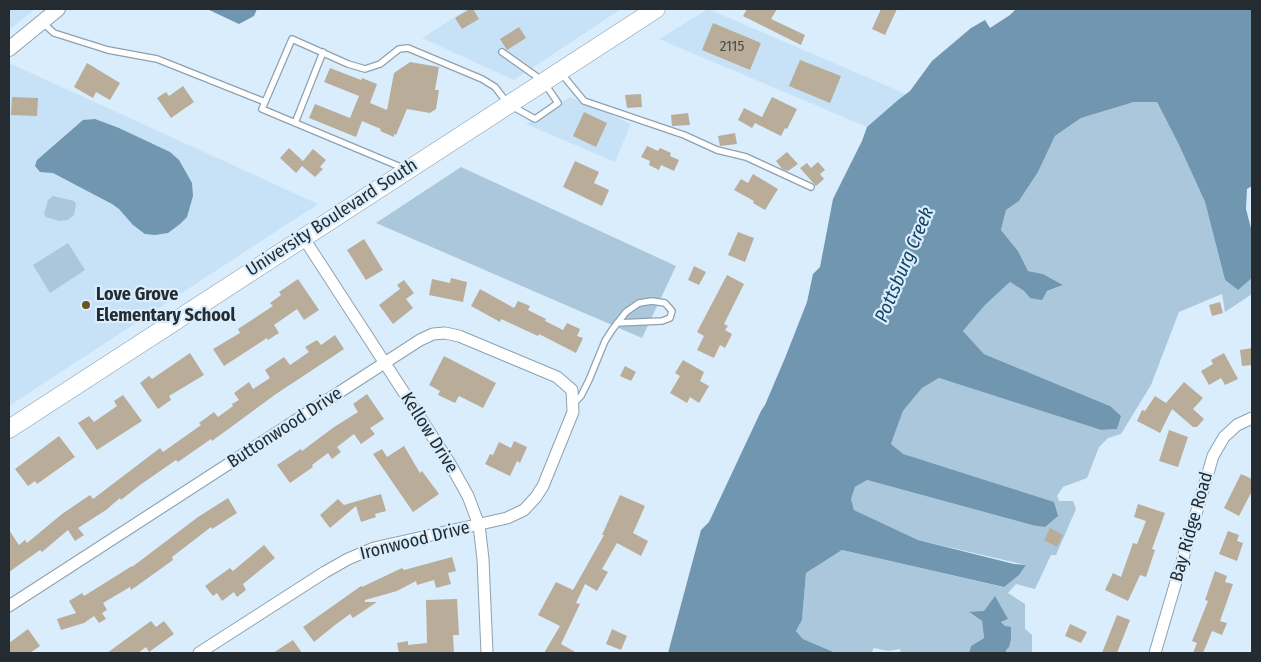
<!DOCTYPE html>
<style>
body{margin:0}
#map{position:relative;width:1261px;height:662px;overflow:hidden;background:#d9edfd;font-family:"Fira Sans Condensed",sans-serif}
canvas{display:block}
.frame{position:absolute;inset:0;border:10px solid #242c31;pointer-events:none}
</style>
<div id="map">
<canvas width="1261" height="662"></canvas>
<div class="frame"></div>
</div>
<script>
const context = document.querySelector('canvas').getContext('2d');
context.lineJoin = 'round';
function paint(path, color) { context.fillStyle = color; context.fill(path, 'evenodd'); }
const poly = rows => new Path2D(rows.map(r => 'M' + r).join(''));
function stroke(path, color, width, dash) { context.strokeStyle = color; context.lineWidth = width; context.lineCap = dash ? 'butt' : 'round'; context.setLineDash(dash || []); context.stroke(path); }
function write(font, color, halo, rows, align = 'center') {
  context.font = font + ' "Fira Sans Condensed",sans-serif'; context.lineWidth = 4.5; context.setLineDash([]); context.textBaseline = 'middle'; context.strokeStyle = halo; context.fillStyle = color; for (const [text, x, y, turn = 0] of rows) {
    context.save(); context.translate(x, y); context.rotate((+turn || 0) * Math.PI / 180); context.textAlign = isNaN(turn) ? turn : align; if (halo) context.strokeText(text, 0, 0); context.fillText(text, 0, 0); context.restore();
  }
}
paint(poly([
 [9,9,35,9,9,30],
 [467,9,621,9,514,80,422,38],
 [708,9,906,94,867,127,659,39],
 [9,63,318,204,9,406],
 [570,97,631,124,615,162,526,124]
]), '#c7e2f7');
paint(poly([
 [1134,102,1157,102,1179,145,1205,202,1225,280,1238,290,1252,278,1252,294,1225,312,1222,294,1179,312,1151,385,1121,434,1108,438,1099,447,1087,478,1063,487,1057,496,1059,501,1073,501,1076,509,1056,555,1051,555,1035,589,1016,584,1008,593,1025,604,1025,629,1032,635,1032,653,1006,653,1005,626,1001,622,1008,619,984,612,970,613,982,621,984,638,971,646,969,653,901,653,900,649,888,651,874,648,871,653,836,653,803,639,796,631,802,620,806,573,842,550,1003,587,1019,575,1026,565,918,540,854,510,851,499,855,487,867,480,1032,525,902,454,891,444,903,411,922,388,939,378,1101,430,1117,429,1110,406,984,354,963,331,985,305,1010,282,1024,291,1030,298,1063,285,1043,274,1028,271,1018,251,1001,230,1006,210,1019,201,1038,172,1055,136,1081,118],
 [461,167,676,266,642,338,376,223],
 [53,196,74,201,76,204,74,215,68,220,59,221,46,217,44,214,48,200],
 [68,243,85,270,50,293,33,265]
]), '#abc7dc');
paint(poly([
 [207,9,257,9,254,16,239,24],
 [1016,9,1252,9,1252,186,1247,189,1246,209,1252,232,1252,278,1238,290,1225,280,1205,202,1179,145,1157,102,1134,102,1081,118,1055,136,1038,172,1019,201,1006,210,1001,230,1018,251,1028,271,1043,274,1063,285,1047,291,1042,300,1030,298,1024,291,1010,282,985,305,963,331,984,354,1110,406,1121,416,1117,429,1101,430,939,378,922,388,903,411,891,444,903,454,1054,502,1058,516,1045,527,1032,525,867,480,855,487,851,499,854,510,918,540,1014,564,1026,565,1019,575,1004,587,842,550,806,573,802,620,796,631,803,639,836,653,668,653,701,530,709,522,761,411,765,405,785,358,807,302,813,274,820,267,833,199,862,141,867,127,898,100,910,91,932,61,971,28,985,20,990,28,1010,15],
 [95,119,119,128,170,152,179,160,192,183,193,196,187,217,180,224,168,233,155,235,145,234,133,225,119,209,112,204,53,173,40,172,35,166,37,160,83,120],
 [995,596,1008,619,1001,622,1005,626,1011,627,1011,639,1009,647,1006,650,1006,653,969,653,971,646,984,638,982,621,969,612,984,611]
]), '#7196b0');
paint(poly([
 [470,9,473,9,479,19,462,29,455,18],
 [747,9,777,9,771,19,805,35,801,45,743,16],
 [881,9,897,9,885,35,872,29],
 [713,23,761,43,750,70,702,50],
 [519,27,526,38,507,50,500,39],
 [800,60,841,76,830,103,789,86],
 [410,62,439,67,435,90,439,90,436,109,430,113,407,109,396,135,394,134,394,137,380,131,381,129,362,121,356,137,309,118,315,104,350,118,359,96,324,82,330,68,361,80,362,78,377,84,370,103,387,110,394,73],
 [87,63,120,83,110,100,96,92,93,98,74,87],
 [183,86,194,102,171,118,157,98,166,92,169,96],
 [641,94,642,107,627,108,625,95],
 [12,97,38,98,37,116,11,115],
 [772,97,797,109,787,129,785,128,781,136,755,123,752,128,738,120,744,108,762,117],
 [584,112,607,123,596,147,573,136],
 [688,113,690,125,672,126,671,115],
 [735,133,737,144,720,146,718,136],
 [647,146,658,151,660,148,671,153,670,156,679,160,674,171,661,165,659,170,649,165,650,161,641,157],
 [289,148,303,161,313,149,326,160,320,167,323,169,315,177,302,166,296,173,280,158],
 [787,152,798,164,788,171,782,169,776,161],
 [575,161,599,172,594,183,609,190,602,206,563,187],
 [818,162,825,170,820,174,824,179,816,186,800,168,807,163,811,168],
 [753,174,778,189,765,210,753,203,754,201,734,190,741,179,748,183],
 [738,232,754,238,745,262,728,255],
 [364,239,383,270,366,280,347,250],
 [694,266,706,272,699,285,688,280],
 [727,275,744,284,724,324,728,326,725,330,732,334,725,348,720,345,714,358,697,350,704,336,697,332],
 [451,278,467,282,463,302,429,295,432,279,450,283],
 [298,279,319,310,304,320,297,309,274,325,279,333,268,340,267,338,224,366,213,349,240,333,238,329,273,306,270,303,281,295,279,292],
 [404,280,414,293,406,299,413,308,393,324,379,305,400,289,397,285],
 [480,289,514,308,518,301,530,306,528,310,546,319,545,321,563,330,567,323,580,329,577,336,583,338,576,353,539,334,538,336,501,319,500,322,471,306],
 [1220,302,1223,313,1212,316,1209,305],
 [335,335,344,349,335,355,276,394,212,441,211,439,178,462,176,460,140,485,121,500,120,498,106,510,78,528,84,535,75,541,68,530,42,552,40,550,9,572,9,530,19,545,25,540,27,543,62,514,90,495,93,499,160,448,163,452,201,425,199,423,214,412,218,417,233,406,232,404,239,400,234,393,249,382,253,389,270,378,265,370,284,357,290,365,309,352,305,347,317,340,321,345],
 [1252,348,1252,365,1242,366,1240,350],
 [190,353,204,375,169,396,171,400,158,409,140,383,149,376,152,379],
 [1224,353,1238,379,1225,385,1221,378,1209,385,1201,371,1213,364,1211,360],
 [444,356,496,383,483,408,459,396,455,403,438,395,440,391,429,385],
 [683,360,704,372,700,381,709,386,699,403,690,397,687,403,670,393,680,376,675,373],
 [625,366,636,372,631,381,620,376],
 [1184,382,1203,398,1193,409,1204,419,1197,427,1193,427,1172,409,1160,433,1137,421,1142,410,1145,411,1155,396,1166,403],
 [367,394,384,419,370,428,375,434,361,444,354,434,337,447,341,452,332,459,328,453,312,465,313,467,290,483,277,465,301,449,302,451,334,427,358,412,353,404],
 [123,395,142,421,97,450,78,423,89,416,94,422,117,406,114,401],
 [1169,430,1188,437,1178,467,1159,461],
 [59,436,75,457,37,484,35,481,28,486,15,469],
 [514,441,527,447,520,463,517,461,510,476,485,464,490,454,493,455,499,442,511,448],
 [404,446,420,473,422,471,439,494,413,512,373,454,382,449,387,457],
 [1241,474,1252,479,1252,491,1239,516,1224,508],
 [381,494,386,511,375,514,376,517,361,522,356,506,330,528,320,515,338,499,344,505],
 [620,495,645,506,633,533,648,541,641,556,617,543,602,569,608,572,597,591,585,584,576,603,580,604,561,644,577,653,544,653,560,626,538,615,556,582,573,590,604,535,602,535],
 [228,498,237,513,212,529,211,527,172,557,173,560,141,583,131,590,130,587,103,603,107,610,102,613,106,619,99,623,94,616,84,623,61,630,57,619,76,613,69,601,82,593,84,596,132,566,132,567,198,517],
 [1138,504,1165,513,1152,549,1155,550,1146,577,1140,575,1128,601,1105,590,1113,573,1121,577,1133,543,1137,544,1146,521,1134,517],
 [1050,528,1063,535,1057,547,1044,540],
 [1228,531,1239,535,1237,541,1243,543,1237,561,1219,554],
 [264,545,275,558,243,584,246,590,237,597,234,592,222,601,217,593,213,596,205,586,230,568,233,571],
 [452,557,456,571,448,573,451,584,436,588,434,580,417,585,416,581,397,591,365,600,365,602,377,602,353,618,350,614,335,625,314,642,303,627,361,586,362,587,402,568,404,570],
 [1215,571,1227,576,1225,582,1233,584,1220,621,1227,623,1222,635,1212,631,1203,653,1193,653,1197,643,1192,641,1208,601,1205,600],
 [457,599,459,635,453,635,454,653,399,653,397,643,408,641,408,645,427,643,426,600],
 [1117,615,1130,620,1117,653,1102,653],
 [151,621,156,627,164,621,174,634,149,652,146,647,138,653,107,653],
 [1070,624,1087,632,1081,643,1065,636],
 [28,629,40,646,30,653,9,653,9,643],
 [612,629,627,636,621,650,606,644],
 [293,640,302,653,273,653]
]), '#b9ad99');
const service = poly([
 [42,22,54,33,108,50,157,59,265,102],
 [561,73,584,101,684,135,717,150,746,157,811,187],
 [295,123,323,52],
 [403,168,262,109,292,39,348,64,365,69,380,64,399,49,408,48,482,79,495,87,508,104,535,119,558,103,543,81,502,52],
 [574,403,581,396,589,380,605,341,612,330,626,312,639,303,652,301,665,303,672,311,670,318,662,321,617,323]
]);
const minor = poly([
 [303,237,449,462,468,496,479,525,483,559,487,653],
 [9,606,420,340,433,334,445,333,459,336,557,377,572,390,573,412,543,486,536,497,524,510,507,518,374,548,348,559,325,572,199,653],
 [1155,653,1213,456,1224,437,1237,425,1252,418]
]);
const tertiary = poly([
 [9,49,58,9]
]);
const primary = poly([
 [9,429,656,9]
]);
stroke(service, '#8da1af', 8);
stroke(minor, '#8da1af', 13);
stroke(tertiary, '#8da1af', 16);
stroke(primary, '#8da1af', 19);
stroke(service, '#fff', 5.5);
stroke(minor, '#fff', 11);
stroke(tertiary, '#fff', 14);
stroke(primary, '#fff', 18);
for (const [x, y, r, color] of [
 [86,305,5,"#6b5323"]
]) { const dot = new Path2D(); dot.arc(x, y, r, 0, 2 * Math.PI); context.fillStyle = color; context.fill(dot); stroke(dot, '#d9edfd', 2); }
write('15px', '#494c4b', null, [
 ["2115",732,47]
]);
write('18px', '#242c31', '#d9edfd', [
 ["University Boulevard South",332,218,-33],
 ["Buttonwood Drive",285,428,-33],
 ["Kellow Drive",429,433,58],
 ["Bay Ridge Road",1192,527,-74],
 ["Ironwood Drive",415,541,-14]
]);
write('bold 18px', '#242c31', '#d9edfd', [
 ["Love Grove",96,295],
 ["Elementary School",96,316]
], 'left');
write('italic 19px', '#164360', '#d9edfd', [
 ["Pottsburg Creek",905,265,-67]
]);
</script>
